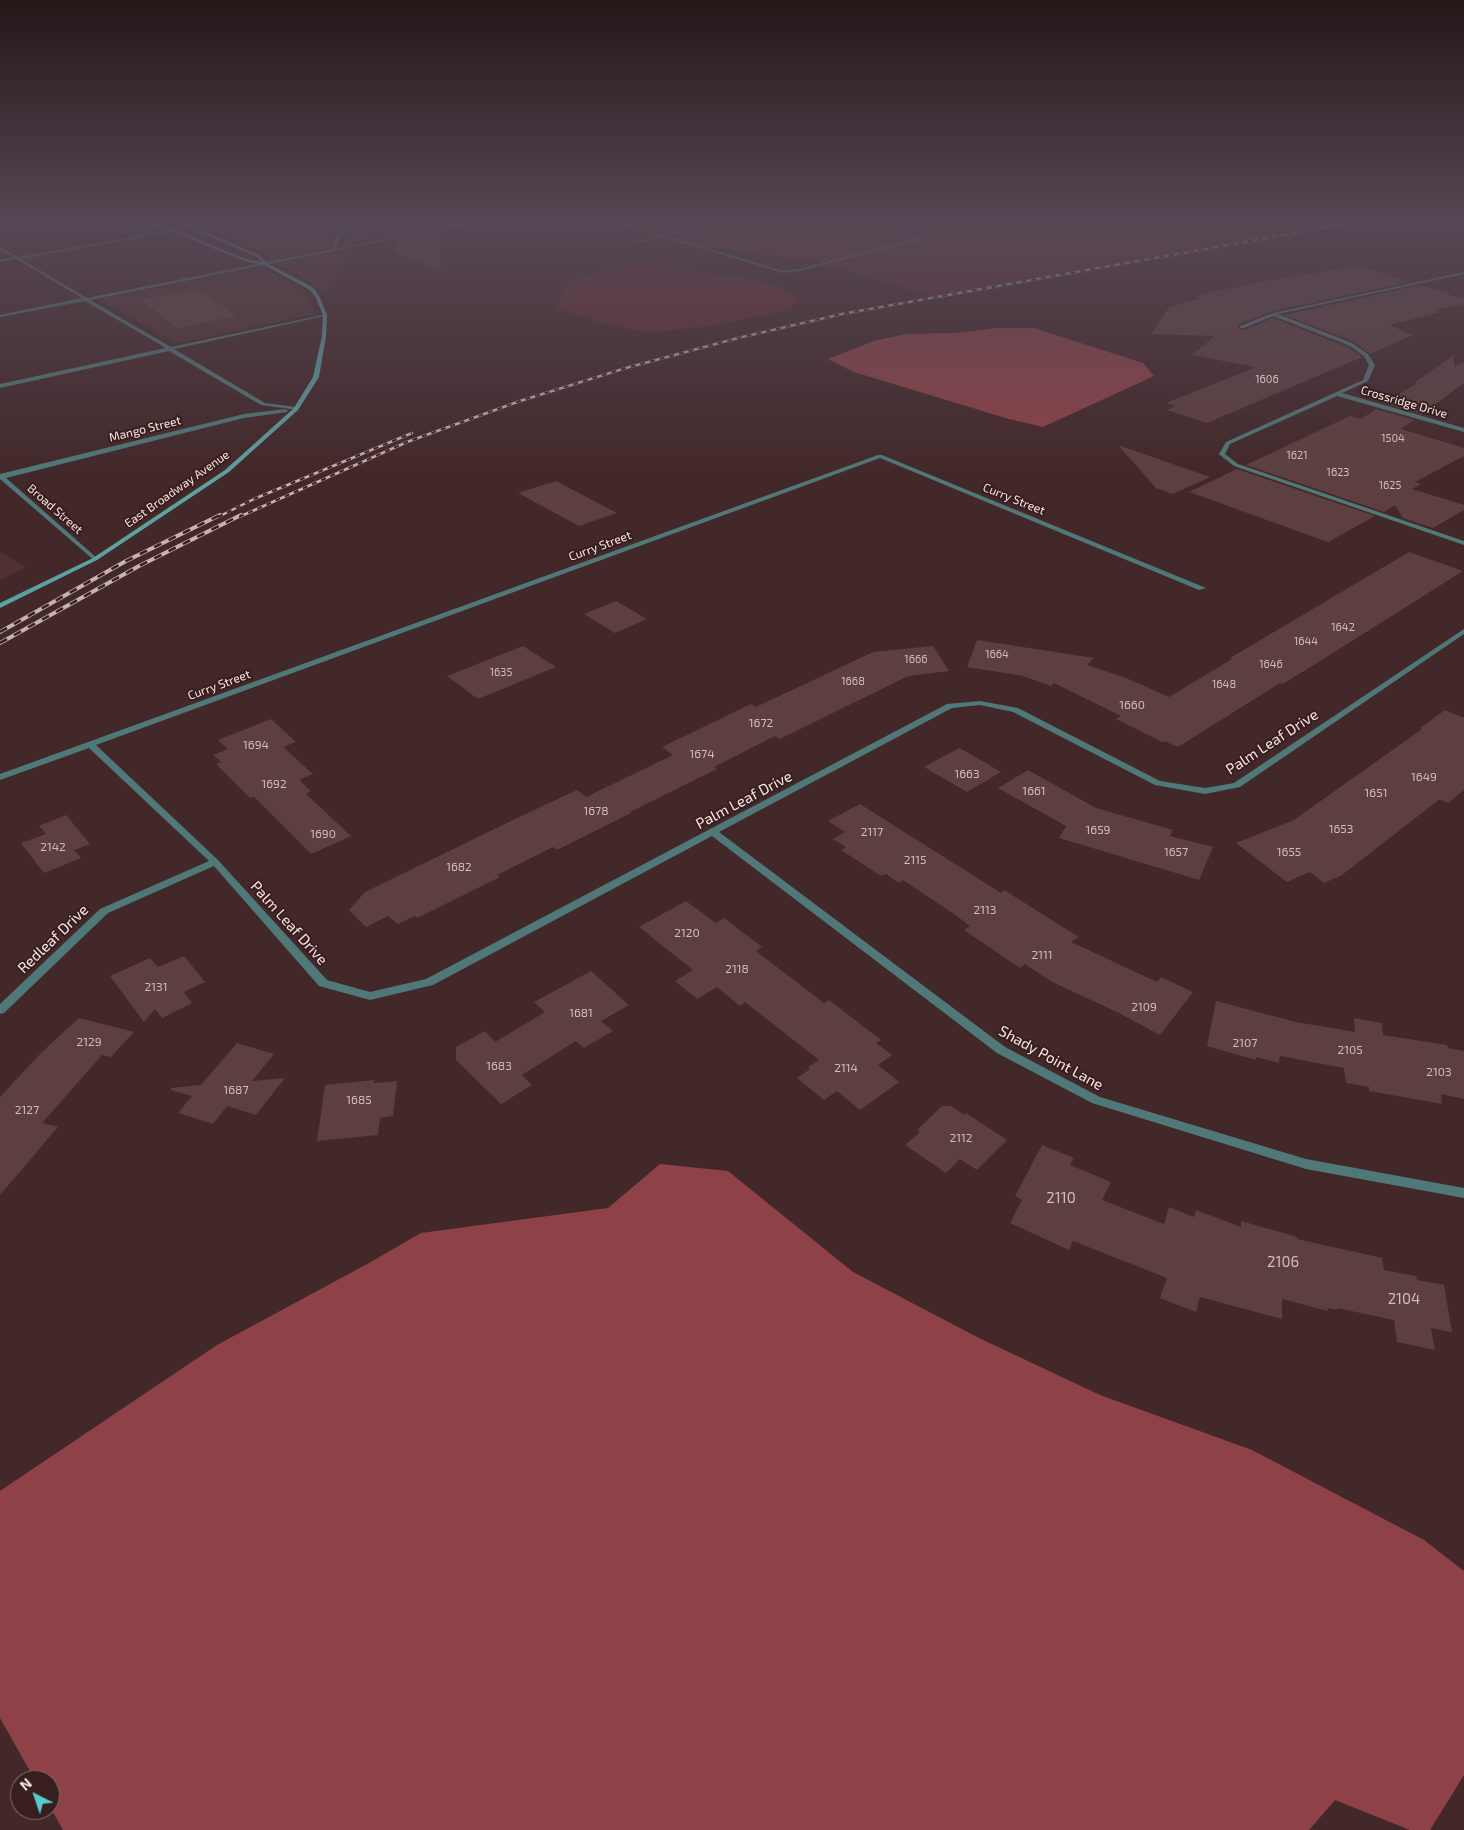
<!DOCTYPE html>
<style>
body{margin:0}
#map{position:relative;width:1464px;height:1830px;overflow:hidden;background:#432829;font-family:"Exo 2",sans-serif}
canvas{display:block}
.north{position:absolute;left:10px;top:1770px;width:50px;height:50px;box-sizing:border-box;background:#381e1f;border:1px solid #856e6f;border-radius:50%;rotate:319deg;font-size:14px;font-weight:700;line-height:20px;text-align:center;color:#f9e6e6}
.north::after{content:'';display:block;margin:auto;width:18px;height:22px;background:#52cdcd;clip-path:polygon(50% 0,100% 100%,50% 72%,0 100%)}
</style>
<div id="map">
<canvas width="1464" height="1830"></canvas>
<div class="north">N</div>
</div>
<script>
const context = document.querySelector('canvas').getContext('2d');
context.lineJoin = 'round';
function paint(path, color) { context.fillStyle = color; context.fill(path, 'evenodd'); }
const poly = rows => new Path2D(rows.map(r => 'M' + r).join(''));
function stroke(path, color, width, dash) { context.strokeStyle = color; context.lineWidth = width; context.lineCap = dash ? 'butt' : 'round'; context.setLineDash(dash || []); context.stroke(path); }
function write(font, color, halo, rows, align = 'center') {
  context.font = font + ' "Exo 2",sans-serif'; context.lineWidth = 4; context.setLineDash([]); context.textBaseline = 'middle'; context.strokeStyle = halo; context.fillStyle = color; for (const [text, x, y, turn = 0] of rows) {
    context.save(); context.translate(x, y); context.rotate((+turn || 0) * Math.PI / 180); context.textAlign = isNaN(turn) ? turn : align; if (halo) context.strokeText(text, 0, 0); context.fillText(text, 0, 0); context.restore();
  }
}
paint(poly([
 [186,221,336,221,326,249,271,260,265,254],
 [351,221,471,221,349,244,325,295,320,288,301,276,276,264,344,251,342,249],
 [262,267,303,290,310,299,315,314,177,343,97,299],
 [0,551,26,568,0,580]
]), '#513031');
paint(poly([
 [604,221,1164,221,1191,228,1193,221,1368,221,1258,243,932,296,814,261,686,245],
 [667,266,702,273,747,278,777,287,801,300,788,311,714,325,650,333,604,324,557,308,560,295,569,281,609,268]
]), '#632a2e');
paint(poly([
 [997,328,1034,328,1143,363,1154,376,1043,427,1009,419,854,372,828,359,874,341,906,334,956,333],
 [660,1164,728,1171,853,1272,979,1338,1100,1395,1252,1450,1424,1540,1464,1571,1464,1775,1430,1830,1410,1830,1335,1800,1309,1830,63,1830,50,1807,50,1780,35,1780,0,1718,0,1491,217,1345,369,1263,421,1233,608,1208]
]), '#8e4247');
paint(poly([
 [401,221,438,221,438,226,396,235,396,222],
 [439,232,441,271,395,252,396,240],
 [1360,266,1410,282,1273,311,1239,324,1238,328,1245,330,1273,318,1347,347,1362,357,1207,423,1167,410,1176,406,1166,403,1256,367,1192,355,1215,336,1151,334,1169,307,1201,298,1194,296,1265,281],
 [1421,285,1464,299,1464,304,1434,310,1441,312,1389,325,1413,335,1370,354,1353,341,1284,315],
 [198,289,237,316,177,328,140,299],
 [1454,355,1454,367,1464,362,1464,383,1422,414,1384,403,1416,384,1415,382],
 [1376,409,1414,420,1401,429,1464,448,1464,456,1415,482,1421,484,1412,489,1464,505,1464,510,1433,528,1403,518,1395,505,1384,512,1246,465,1350,416,1361,419],
 [1118,445,1210,477,1173,494,1156,488],
 [1237,469,1375,516,1328,542,1189,492],
 [556,481,617,513,579,526,518,493],
 [1409,552,1463,571,1333,653,1283,684,1280,683,1178,747,1164,741,1162,742,1116,719,1121,716,1054,683,1051,686,1023,676,967,667,977,640,1094,658,1087,665,1126,678,1169,697,1232,659,1230,658],
 [616,601,647,619,615,633,584,614],
 [523,646,556,667,478,699,447,676],
 [933,646,949,671,908,676,780,739,775,736,714,767,717,769,630,812,631,813,557,850,553,847,497,875,500,877,417,918,415,916,398,924,388,916,366,927,349,910,365,892,515,819,577,790,586,797,673,755,662,747,751,704,756,707,873,652],
 [1445,710,1464,718,1464,790,1448,803,1440,799,1342,875,1324,883,1310,872,1287,882,1236,843,1294,820,1422,729,1420,728],
 [271,719,296,742,283,747,313,774,299,780,311,791,306,794,351,836,311,854,254,797,250,798,216,764,221,762,213,755,228,749,218,740],
 [959,748,967,752,1001,772,967,792,924,767],
 [1028,770,1096,808,1173,830,1170,836,1213,847,1199,880,1059,838,1066,826,998,788],
 [860,804,1001,893,1004,890,1079,937,1071,942,1157,982,1161,977,1193,992,1160,1035,1119,1013,1052,982,1025,964,1020,968,964,930,970,926,954,914,903,880,899,883,886,874,881,876,841,850,846,847,833,839,845,832,828,821],
 [66,815,90,844,74,850,81,858,44,873,21,843,46,834,39,826],
 [686,901,716,923,724,918,762,947,756,951,824,1003,829,1000,881,1040,876,1043,892,1055,878,1065,899,1082,860,1110,837,1091,824,1100,797,1078,810,1069,808,1067,819,1060,745,1002,740,1006,717,987,697,999,675,981,693,970,639,927],
 [184,956,205,982,184,992,192,1003,162,1018,155,1009,144,1022,110,976,150,958,158,967],
 [591,971,629,1005,601,1021,613,1031,584,1048,576,1041,522,1075,532,1085,501,1104,456,1060,456,1047,485,1031,495,1042,545,1012,534,1002],
 [1216,1001,1296,1022,1355,1032,1354,1018,1382,1023,1383,1035,1447,1045,1448,1048,1464,1051,1464,1099,1441,1094,1442,1104,1369,1091,1369,1087,1346,1083,1344,1068,1280,1056,1279,1063,1256,1057,1256,1060,1207,1046],
 [79,1018,134,1032,111,1057,102,1055,42,1123,58,1127,0,1195,0,1097,42,1052],
 [237,1043,274,1054,252,1081,285,1078,256,1115,227,1106,213,1124,178,1113,192,1096,171,1090,171,1088,201,1085],
 [374,1080,374,1083,397,1081,393,1116,380,1118,378,1135,317,1141,325,1085],
 [942,1106,951,1106,964,1115,966,1113,1007,1140,977,1170,960,1159,946,1173,905,1145,920,1132,917,1130],
 [1042,1145,1074,1158,1070,1165,1111,1182,1102,1200,1164,1224,1169,1207,1194,1217,1196,1210,1241,1227,1241,1221,1297,1237,1297,1239,1382,1258,1384,1270,1416,1276,1417,1280,1444,1285,1452,1332,1431,1328,1435,1350,1397,1342,1394,1320,1337,1308,1337,1310,1327,1308,1328,1311,1282,1299,1282,1319,1200,1297,1196,1312,1160,1298,1167,1278,1073,1241,1069,1250,1010,1223,1022,1200,1015,1196]
]), '#5d3f40');
paint(poly([
 [245,221,255,221,201,232,199,231,245,221],
 [472,221,482,221,334,251,332,250,472,221],
 [720,221,729,221,667,236,783,271,799,269,925,236,927,234,885,221,893,221,931,233,928,238,799,271,783,273,663,237,632,244,630,243,720,221],
 [390,225,391,227,340,228,342,227,390,225]
]), '#4f7978');
paint(poly([
 [342,221,346,221,335,251,90,300,171,347,327,314,325,316,174,349,265,403,296,407,298,408,298,410,261,405,169,351,0,388,0,384,166,348,85,301,0,317,0,315,82,298,16,259,0,262,0,260,13,257,0,250,0,247,18,257,173,230,172,232,21,259,87,298,332,249,342,221],
 [1464,272,1464,274,1278,314,1352,343,1368,354,1375,365,1368,381,1342,393,1464,428,1464,432,1337,396,1230,444,1225,454,1238,464,1464,541,1464,545,1234,466,1220,455,1219,454,1226,442,1363,380,1369,365,1364,356,1348,345,1273,316,1244,328,1240,328,1240,326,1273,313,1464,272],
 [285,409,288,411,287,412,244,418,6,478,97,558,97,560,95,561,0,479,0,474,244,414,285,409],
 [878,455,882,455,1206,588,1199,590,880,458,96,745,218,860,327,980,370,992,426,979,947,704,980,701,1018,708,1160,781,1205,788,1234,783,1464,629,1464,634,1240,787,1205,794,1155,785,1013,712,980,705,952,708,719,832,1005,1047,1100,1097,1306,1159,1464,1188,1464,1198,1306,1169,1092,1103,997,1053,712,836,433,985,370,1000,319,986,214,866,108,913,4,1013,0,1014,0,1004,100,909,209,861,89,748,0,780,0,774,878,455]
]), '#4f7978');
paint(poly([
 [146,221,152,221,246,259,262,262,257,257,174,221,180,221,259,255,267,263,314,288,320,298,327,315,326,336,319,377,298,410,229,472,97,560,0,608,0,603,93,558,225,470,294,408,313,377,322,336,323,315,316,298,310,290,264,265,244,261,146,221]
]), '#5ca1a1');
const railFar1 = poly([
 [218,517,254,499,412,433],
 [239,517,407,442,520,401,626,368,738,338,842,314,1361,221]
]);
const rail = poly([
 [0,632,126,561,220,515],
 [0,643,139,566,241,515]
]);
stroke(railFar1, '#c7b2b2', 2.5);
stroke(rail, '#c7b2b2', 4);
stroke(railFar1, '#381e1f', 2, [5]);
stroke(rail, '#381e1f', 2.5, [8]);
const sky = context.createLinearGradient(0, 0, 0, 478);
sky.addColorStop(0, '#251617');
sky.addColorStop(0.46, '#554854');
sky.addColorStop(1, '#55485400');
context.fillStyle = sky;
context.fillRect(0, 0, 1464, 478);
write('11px', '#d2bcbc', null, [
 ["1606",1267,379],
 ["1504",1393,438],
 ["1621",1297,455],
 ["1623",1338,472],
 ["1625",1390,485],
 ["1642",1343,627],
 ["1644",1306,641],
 ["1664",997,654],
 ["1666",916,659],
 ["1646",1271,664],
 ["1635",501,672],
 ["1668",853,681],
 ["1648",1224,684]
]);
write('12px', '#f9e6e6', '#381e1f', [
 ["Crossridge Drive",1404,402,16],
 ["Mango Street",145,429,-14],
 ["East Broadway Avenue",177,489,-35],
 ["Curry Street",1014,499,22],
 ["Broad Street",55,509,41],
 ["Curry Street",600,546,-20],
 ["Curry Street",219,685,-20]
]);
write('12px', '#d2bcbc', null, [
 ["1660",1132,705],
 ["1672",761,723],
 ["1694",256,745],
 ["1674",702,754],
 ["1663",967,774],
 ["1649",1424,777],
 ["1692",274,784],
 ["1661",1034,791],
 ["1651",1376,793],
 ["1678",596,811],
 ["1653",1341,829],
 ["1659",1098,830],
 ["2117",872,832],
 ["1690",323,834],
 ["2142",53,847],
 ["1657",1176,852],
 ["1655",1289,852],
 ["2115",915,860],
 ["1682",459,867],
 ["2113",985,910],
 ["2120",687,933],
 ["2111",1042,955],
 ["2118",737,969],
 ["2131",156,987],
 ["2109",1144,1007],
 ["1681",581,1013],
 ["2129",89,1042],
 ["2107",1245,1043],
 ["2105",1350,1050],
 ["1683",499,1066],
 ["2114",846,1068],
 ["2103",1439,1072],
 ["1687",236,1090],
 ["1685",359,1100],
 ["2127",27,1110],
 ["2112",961,1138]
]);
write('15px', '#f9e6e6', '#381e1f', [
 ["Palm Leaf Drive",1272,742,-33],
 ["Palm Leaf Drive",744,800,-28],
 ["Palm Leaf Drive",289,923,48],
 ["Redleaf Drive",53,939,-44],
 ["Shady Point Lane",1051,1058,29]
]);
write('15px', '#d2bcbc', null, [
 ["2110",1061,1198],
 ["2106",1283,1262],
 ["2104",1404,1299]
]);
</script>
